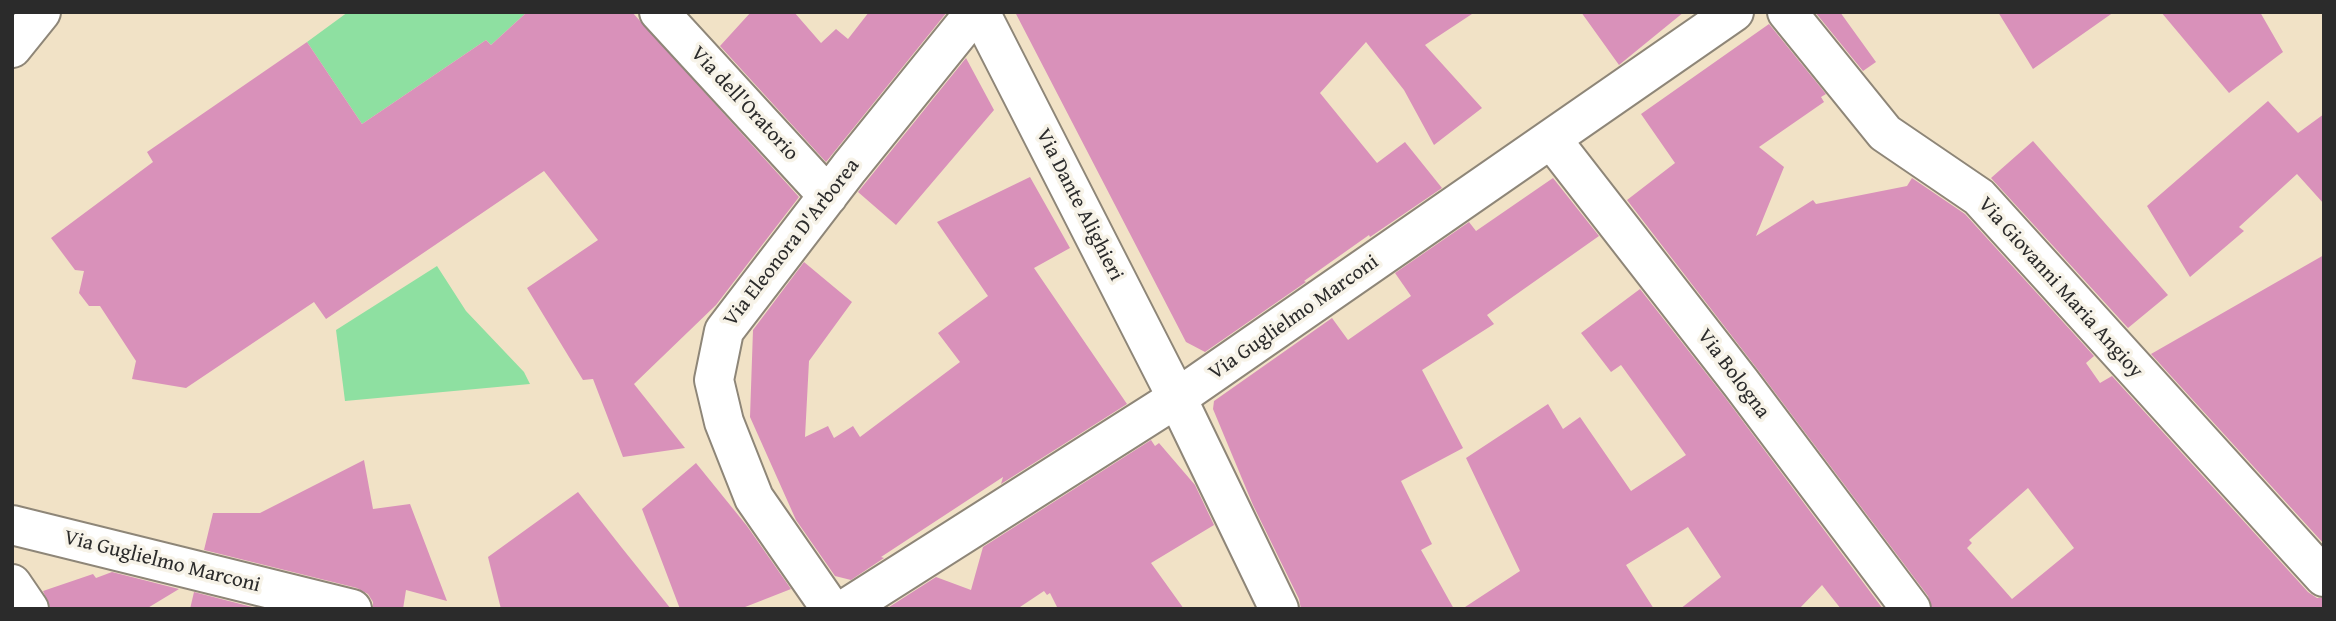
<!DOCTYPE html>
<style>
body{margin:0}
#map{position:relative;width:2336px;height:621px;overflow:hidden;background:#f1e2c6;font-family:"Gentium Book Plus",serif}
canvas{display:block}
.frame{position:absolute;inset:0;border:14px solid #2b2b2b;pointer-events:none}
</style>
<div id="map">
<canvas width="2336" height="621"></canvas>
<div class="frame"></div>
</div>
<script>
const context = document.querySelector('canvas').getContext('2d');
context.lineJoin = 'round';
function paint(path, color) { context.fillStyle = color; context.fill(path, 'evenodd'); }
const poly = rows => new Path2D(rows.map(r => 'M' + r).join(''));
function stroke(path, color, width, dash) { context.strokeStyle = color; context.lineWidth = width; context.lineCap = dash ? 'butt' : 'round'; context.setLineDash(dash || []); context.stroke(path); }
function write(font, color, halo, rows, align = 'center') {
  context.font = font + ' "Gentium Book Plus",serif'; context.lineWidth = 7; context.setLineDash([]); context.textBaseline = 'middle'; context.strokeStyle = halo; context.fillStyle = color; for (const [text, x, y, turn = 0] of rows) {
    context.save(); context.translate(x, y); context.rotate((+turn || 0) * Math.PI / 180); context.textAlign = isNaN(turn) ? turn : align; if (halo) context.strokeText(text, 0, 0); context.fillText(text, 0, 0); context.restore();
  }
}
paint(poly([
 [348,12,527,12,491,45,486,40,362,124,307,42],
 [437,266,466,311,524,372,530,384,345,401,336,330]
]), '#8ee0a1');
paint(poly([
 [527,12,632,12,799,197,716,305,634,384,685,448,623,457,593,379,583,380,527,288,598,240,544,171,326,319,314,302,186,388,132,379,136,361,100,306,89,306,79,293,84,271,75,270,51,238,153,162,147,152,307,42,362,124,486,40,491,45],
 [751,12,794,12,821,43,836,29,848,39,869,12,947,12,826,162,720,46],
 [1015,12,1475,12,1425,45,1482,108,1434,145,1404,90,1366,42,1320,93,1377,163,1405,142,1442,188,1370,237,1369,235,1304,281,1306,282,1205,352,1186,342],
 [1581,12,1684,12,1619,65],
 [1815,12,1840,12,1876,62,1863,71],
 [1998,12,2114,12,2033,69],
 [2161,12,2260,12,2283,52,2229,93],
 [1769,24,1826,94,1821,97,1824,102,1759,147,1784,167,1756,236,1813,200,1816,204,1907,186,1912,178,1965,214,2094,356,2086,363,2100,383,2112,376,2308,592,2317,598,2324,598,2324,609,1932,609,1928,596,1758,370,1627,200,1675,163,1641,114],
 [2028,488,2074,548,2012,599,1967,548,1972,543,1969,540],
 [966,58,994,110,896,225,858,192],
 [2268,101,2298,133,2324,114,2324,204,2297,174,2239,227,2244,231,2190,277,2147,206],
 [2033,141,2168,295,2128,328,1991,178],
 [1030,177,1070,248,1034,268,1127,404,1001,484,1003,477,881,557,884,558,851,580,835,576,796,520,750,417,753,330,804,262,852,302,809,361,805,437,828,426,834,438,853,426,860,437,960,362,938,333,988,296,937,222],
 [1553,178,1599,236,1487,315,1494,324,1422,370,1463,448,1401,481,1432,544,1421,550,1454,609,1301,609,1299,599,1253,505,1213,409,1214,401,1332,318,1348,340,1411,296,1395,273,1469,222,1476,231],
 [2324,255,2324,544,2151,354],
 [1640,289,1724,396,1883,609,1841,609,1822,585,1799,609,1680,609,1721,577,1688,527,1626,565,1654,609,1462,609,1520,571,1466,458,1548,404,1563,429,1580,417,1631,491,1686,455,1621,365,1611,372,1581,333],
 [1151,440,1155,446,1159,443,1195,485,1214,525,1151,563,1184,609,1058,609,1050,593,1047,595,1044,591,1017,609,886,609,936,577,971,590,983,547],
 [364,460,373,509,410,504,447,601,406,590,403,609,373,609,373,602,368,594,357,588,204,550,213,513,260,513],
 [696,463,747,526,791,589,740,609,680,609,642,509],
 [578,492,622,548,671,609,501,609,488,557],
 [112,572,179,589,146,609,51,609,43,591,93,574,96,578],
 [194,592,260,609,190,609]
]), '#d991ba');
const minor = poly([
 [659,12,828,196],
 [1787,12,1885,133,1979,197,2324,577],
 [12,48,41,12],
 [1552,140,1741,383,1911,609],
 [1177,398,1279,609],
 [12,584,29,609],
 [831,609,754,498,724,422,714,380,724,331,849,168,975,12]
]);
const tertiary = poly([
 [980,12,1177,398]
]);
const secondary = poly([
 [12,525,352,609],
 [845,609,1177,398,1734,12]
]);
stroke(minor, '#8e8678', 42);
stroke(tertiary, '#8e8678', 42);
stroke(secondary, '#8e8678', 42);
stroke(minor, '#fff', 38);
stroke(tertiary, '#fff', 38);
stroke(secondary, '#fff', 38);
write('21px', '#2b2b2b', '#f7f3e8', [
 ["Via dell'Oratorio",744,104,47],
 ["Via Dante Alighieri",1079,205,63],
 ["Via Eleonora D'Arborea",792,243,-52],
 ["Via Giovanni Maria Angioy",2060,288,48],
 ["Via Guglielmo Marconi",1294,318,-35],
 ["Via Bologna",1733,374,53],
 ["Via Guglielmo Marconi",162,562,14]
]);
</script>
